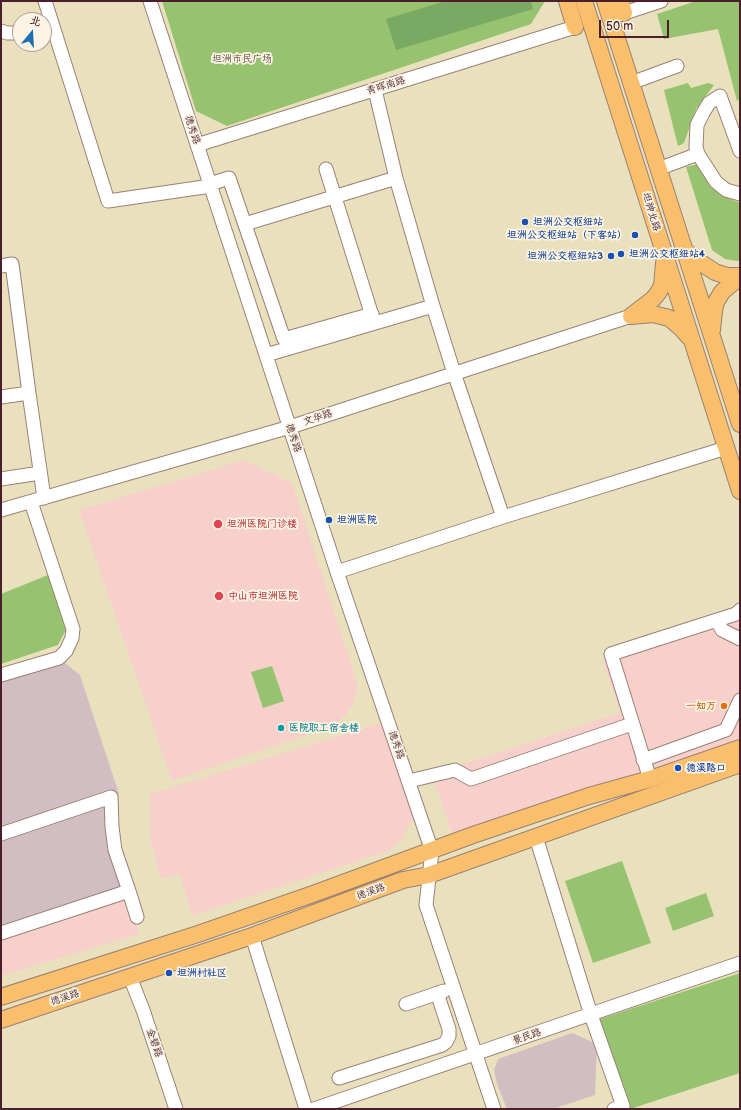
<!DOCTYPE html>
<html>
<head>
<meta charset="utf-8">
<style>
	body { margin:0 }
	#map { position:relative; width:741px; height:1110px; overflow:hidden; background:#e9e1bd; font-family:"Balsamiq Sans","LXGW WenKai TC",sans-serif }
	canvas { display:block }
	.frame { position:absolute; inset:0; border:2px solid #4a1f2b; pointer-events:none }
	.north { position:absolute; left:12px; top:12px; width:40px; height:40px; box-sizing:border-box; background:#fcf5e5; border:1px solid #b59f9b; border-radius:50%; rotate:18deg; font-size:11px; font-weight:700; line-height:16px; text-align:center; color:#4a1f2b }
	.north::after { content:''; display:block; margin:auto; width:14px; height:18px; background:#1f6fb2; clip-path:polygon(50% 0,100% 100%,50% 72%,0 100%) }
	.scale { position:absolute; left:599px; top:20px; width:70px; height:18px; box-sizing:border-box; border:2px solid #4a1f2b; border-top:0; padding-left:5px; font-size:12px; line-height:14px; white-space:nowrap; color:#4a1f2b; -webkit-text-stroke:3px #fcf5e5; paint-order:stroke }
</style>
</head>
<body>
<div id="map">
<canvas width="741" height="1110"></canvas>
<div class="frame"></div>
<div class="north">北</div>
<div class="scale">50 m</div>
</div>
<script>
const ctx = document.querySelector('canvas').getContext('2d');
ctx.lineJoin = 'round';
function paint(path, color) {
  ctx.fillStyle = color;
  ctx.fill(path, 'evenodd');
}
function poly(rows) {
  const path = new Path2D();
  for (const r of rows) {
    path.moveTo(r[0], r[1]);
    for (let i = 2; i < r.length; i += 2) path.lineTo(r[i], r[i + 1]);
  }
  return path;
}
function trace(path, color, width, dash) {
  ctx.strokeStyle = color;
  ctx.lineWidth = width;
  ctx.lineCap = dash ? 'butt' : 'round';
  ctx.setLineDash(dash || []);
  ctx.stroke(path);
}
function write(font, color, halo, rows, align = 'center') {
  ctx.font = font + ' "Balsamiq Sans","LXGW WenKai TC",sans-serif';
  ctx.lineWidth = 3.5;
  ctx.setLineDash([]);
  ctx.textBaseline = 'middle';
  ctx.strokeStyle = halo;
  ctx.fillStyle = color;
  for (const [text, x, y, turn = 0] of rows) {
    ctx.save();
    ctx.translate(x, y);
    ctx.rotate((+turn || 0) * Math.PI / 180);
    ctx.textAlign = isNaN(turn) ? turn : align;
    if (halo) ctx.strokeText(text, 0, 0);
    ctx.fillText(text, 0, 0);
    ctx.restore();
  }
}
paint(poly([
	[244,460,292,483,357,682,357,692,352,706,346,714,335,725,172,781,79,510],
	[740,617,740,740,452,833,432,774,620,713,603,661],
	[388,721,418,807,402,840,391,850,192,916,180,874,161,879,151,843,150,794],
	[129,891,139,934,1,976,1,933]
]), '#f7d0cb');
paint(poly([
	[59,658,80,675,119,794,111,798,129,891,1,933,1,675],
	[572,1033,597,1044,595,1095,553,1109,507,1109,497,1084,494,1070,498,1059]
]), '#d2bec2');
paint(poly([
	[162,1,545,1,531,24,227,126,196,111],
	[696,1,740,1,740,99,737,101,718,29,664,39,657,14],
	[688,83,691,88,708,83,714,85,696,109,684,143,678,146,664,90],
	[698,164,707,180,720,195,740,203,740,260,737,261,725,259,712,250,686,167],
	[48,575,66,630,62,637,58,645,1,664,1,594],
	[272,666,284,701,263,708,251,672],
	[622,861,651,943,593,963,565,881],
	[706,893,714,916,673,931,665,908],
	[740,973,740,1073,630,1109,600,1019]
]), '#97c370');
paint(poly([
	[446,1,531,1,533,9,396,50,386,19]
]), '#79a962');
const minor = poly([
	[45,1,108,201,211,186],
	[150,1,337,572,432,851,426,905,494,1109],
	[615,16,661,1],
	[1,31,7,33,20,33],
	[631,83,677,66],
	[375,90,396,178,433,306,454,373,503,517],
	[197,145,575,27],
	[740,151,720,96,709,103,703,113,697,125,696,147,698,154,716,182,726,190,740,194],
	[326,169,374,322],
	[658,169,698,154],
	[210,184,229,178,284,339,372,314],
	[245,224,396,178],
	[1,266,12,264,29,393],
	[266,355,433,306],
	[1,397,29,393,44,498],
	[1,479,40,473],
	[1,510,290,427,631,316],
	[337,572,503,517,726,448],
	[717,620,722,630,740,639],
	[1,675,59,658,66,651,72,638,73,629,31,502],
	[643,760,726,730,740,700],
	[650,779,611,654,736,614,740,610],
	[409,781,455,770,471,779,632,724],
	[1,834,111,797,112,827,115,850,129,891],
	[536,837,591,1015,623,1106,614,1109],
	[1,933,129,891,137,917],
	[252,936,306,1109],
	[130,977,143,1010,176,1109],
	[406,1004,444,991],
	[339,1078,442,1045,446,1042,449,1036,449,1029,437,993],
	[314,1109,740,963]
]);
const major = poly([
	[567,1,575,27],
	[584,1,740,491],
	[605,1,740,424],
	[621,1,624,13],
	[684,249,692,257,715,272,727,276,740,276],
	[631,316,653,299,658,293,662,286,664,263],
	[631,316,653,314,669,318,682,329,689,337],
	[712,330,714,311,716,302,722,292,730,285,740,278],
	[1,997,198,934,313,894,473,835,589,796,650,779,740,748],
	[1,1020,252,936,403,880,429,875,740,764]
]);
trace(minor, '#9a8074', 15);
trace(major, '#9a8074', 18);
trace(minor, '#fff', 13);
trace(major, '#f9bf6c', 16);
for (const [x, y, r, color] of [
	[525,222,4,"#1a4fb4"],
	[635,235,4,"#1a4fb4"],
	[621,254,4,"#1a4fb4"],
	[611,256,4,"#1a4fb4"],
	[329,520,4,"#1a4fb4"],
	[218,524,5,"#e0444e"],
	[219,596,5,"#e0444e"],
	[724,706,4,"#e8710a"],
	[281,728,4,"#0f9aa8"],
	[678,768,4,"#1a4fb4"],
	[169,973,4,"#1a4fb4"]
]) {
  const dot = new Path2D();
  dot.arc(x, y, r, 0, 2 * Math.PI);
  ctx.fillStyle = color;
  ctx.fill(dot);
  trace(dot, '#fcf5e5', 1.5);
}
write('10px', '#615040', '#fcf5e5', [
	["坦洲市民广场",242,59]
]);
write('10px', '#4a1f2b', '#fcf5e5', [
	["青晖南路",386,86,-17],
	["德秀路",192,130,72],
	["坦神北路",651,212,73],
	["文华路",318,418,-18],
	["德秀路",293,438,72],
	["德秀路",396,745,71],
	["德溪路",371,892,-20],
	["德溪路",65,998,-18],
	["景民路",527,1037,-19],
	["金碧路",154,1043,71]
]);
write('bold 10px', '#164399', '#fcf5e5', [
	["坦洲公交枢纽站",533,222],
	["坦洲公交枢纽站（下客站）",627,235,"right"],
	["坦洲公交枢纽站4",629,254],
	["坦洲公交枢纽站3",603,256,"right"],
	["坦洲医院",337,520],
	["德溪路口",686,768],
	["坦洲村社区",177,973]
], 'left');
write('bold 10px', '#be3a42', '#fcf5e5', [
	["坦洲医院门诊楼",227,524],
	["中山市坦洲医院",228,596]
], 'left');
write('bold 10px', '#c56008', '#fcf5e5', [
	["一知万",716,706]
], 'right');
write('bold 10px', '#0d838f', '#fcf5e5', [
	["医院职工宿舍楼",289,728]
], 'left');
</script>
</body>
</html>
